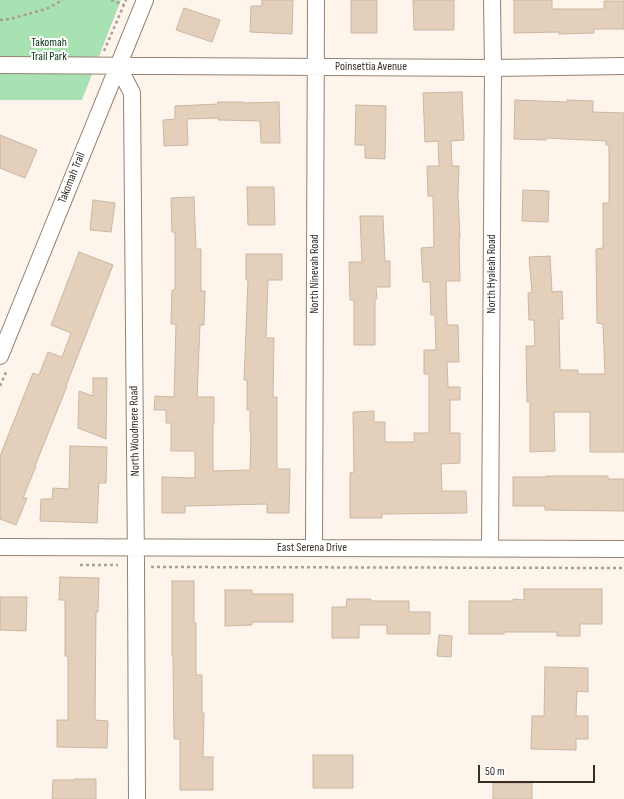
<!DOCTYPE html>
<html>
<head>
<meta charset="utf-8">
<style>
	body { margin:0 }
	#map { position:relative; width:624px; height:799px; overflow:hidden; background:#fdf4ec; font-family:"Sofia Sans Condensed",sans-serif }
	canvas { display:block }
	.scale { position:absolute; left:478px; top:765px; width:117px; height:18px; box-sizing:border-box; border:2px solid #362e26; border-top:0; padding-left:5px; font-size:12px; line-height:14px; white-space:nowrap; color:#362e26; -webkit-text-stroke:3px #fff; paint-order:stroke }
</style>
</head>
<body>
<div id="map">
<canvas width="624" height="799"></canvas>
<div class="scale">50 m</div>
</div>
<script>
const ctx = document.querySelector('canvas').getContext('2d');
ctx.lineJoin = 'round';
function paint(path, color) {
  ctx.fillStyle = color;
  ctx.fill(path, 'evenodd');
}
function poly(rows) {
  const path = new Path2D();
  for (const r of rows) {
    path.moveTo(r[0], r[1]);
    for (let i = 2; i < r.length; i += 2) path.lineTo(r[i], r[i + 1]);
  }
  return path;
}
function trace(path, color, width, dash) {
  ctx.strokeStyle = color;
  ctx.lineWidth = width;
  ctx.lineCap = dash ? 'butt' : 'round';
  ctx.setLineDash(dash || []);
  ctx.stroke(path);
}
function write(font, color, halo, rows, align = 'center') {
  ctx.font = font + ' "Sofia Sans Condensed",sans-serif';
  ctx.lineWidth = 4;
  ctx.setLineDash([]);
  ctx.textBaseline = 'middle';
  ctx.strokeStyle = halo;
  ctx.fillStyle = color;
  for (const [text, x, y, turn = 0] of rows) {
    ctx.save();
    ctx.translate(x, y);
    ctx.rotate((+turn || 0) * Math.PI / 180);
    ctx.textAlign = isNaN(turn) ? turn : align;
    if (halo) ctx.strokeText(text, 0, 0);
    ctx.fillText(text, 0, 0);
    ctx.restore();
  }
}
paint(poly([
	[0,0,121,0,82,100,0,100]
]), '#a9e2b2');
const building = poly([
	[262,0,293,0,292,34,250,32,251,6,262,6,262,0],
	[351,0,377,0,377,33,351,33,351,0],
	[413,0,454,0,454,30,414,30,413,0],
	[514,0,552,0,552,9,604,9,604,1,624,1,624,29,594,29,594,33,559,34,559,32,514,33,514,0],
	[184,8,220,20,212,42,176,30,184,8],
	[462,92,464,140,451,141,452,166,459,166,458,195,460,238,459,238,460,281,446,281,447,325,458,325,459,362,447,362,448,387,460,387,460,400,450,400,450,433,460,433,460,463,441,464,442,491,466,491,467,513,382,514,382,518,350,518,350,473,354,472,353,412,374,411,374,422,385,422,385,442,414,442,414,433,429,433,429,374,424,374,424,350,436,350,435,315,431,315,430,282,423,282,421,248,434,247,433,196,428,196,427,166,439,166,438,141,425,142,423,93,462,92],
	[515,100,567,102,567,100,593,101,593,112,624,113,624,452,590,452,590,412,554,412,555,451,530,452,530,402,527,402,526,346,535,346,534,320,529,320,528,293,532,292,529,257,550,256,552,292,562,291,563,319,559,319,560,370,578,370,578,374,605,374,603,324,597,323,596,249,603,248,603,203,609,203,609,145,606,145,606,141,546,138,546,140,514,139,515,100],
	[218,102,244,102,244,103,279,102,280,143,261,143,260,121,218,120,218,118,187,119,188,145,164,146,163,120,175,119,175,106,218,104,218,102],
	[356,105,386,106,385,159,365,158,365,145,355,145,356,105],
	[0,135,37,150,25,178,0,168,0,135],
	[247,187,274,187,275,225,248,225,247,187],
	[523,190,549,191,548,222,522,221,523,190],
	[194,197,196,249,201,249,201,291,205,291,204,325,200,325,197,397,214,397,214,424,213,424,213,471,250,470,251,431,250,431,250,410,247,410,247,380,244,380,248,280,246,280,246,254,282,254,282,280,268,280,266,338,274,338,273,397,277,397,277,469,290,469,289,513,267,513,267,504,185,506,185,513,162,513,162,477,195,478,195,451,171,451,171,423,166,423,166,410,154,410,155,396,174,397,176,324,171,324,172,290,175,290,175,232,172,232,171,198,194,197],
	[93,200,115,203,111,232,90,230,93,200],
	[360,216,383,216,385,261,390,261,390,287,376,287,377,299,375,299,375,345,354,345,354,300,350,300,349,262,362,262,360,216],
	[79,252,113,265,66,386,67,386,35,466,36,466,23,498,27,498,16,525,0,519,0,456,33,373,39,375,48,352,62,357,71,333,51,325,79,252],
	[93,378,107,378,106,439,78,428,79,391,93,396,93,378],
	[70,446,107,447,106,483,99,483,97,523,40,521,41,499,52,499,53,488,69,489,70,446],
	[546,476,608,476,608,479,624,479,624,511,545,510,545,506,513,506,513,477,546,477,546,476],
	[60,577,99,578,98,612,96,612,95,720,108,721,107,748,57,747,57,720,68,720,68,656,65,656,65,600,59,600,60,577],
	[172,581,194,581,194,623,196,623,196,675,202,675,202,713,204,713,203,757,213,757,213,790,180,790,180,739,174,739,173,656,172,656,172,581],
	[524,589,602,589,602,624,580,624,580,636,557,636,557,632,504,632,504,634,469,634,469,601,513,601,513,599,524,600,524,589],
	[225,590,252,590,252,594,293,594,293,622,252,622,252,625,225,626,225,590],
	[0,597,27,597,26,631,0,630,0,597],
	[347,599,371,599,371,601,409,601,409,612,430,612,430,634,387,634,387,625,359,625,359,638,332,638,332,607,346,607,347,599],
	[439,635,452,636,451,657,437,656,439,635],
	[545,667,588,668,588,692,577,691,576,716,588,716,588,739,576,739,576,750,531,749,532,716,544,716,545,667],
	[313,755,353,755,353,788,313,788,313,755],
	[75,779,96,779,96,799,52,799,53,780,75,780,75,779],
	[493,783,532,783,532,799,493,799,493,783]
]);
paint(building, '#e4cfbb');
trace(building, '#cab6a2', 1);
const minor = poly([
	[0,65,493,68,624,66],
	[118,66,132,93,136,567,137,799],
	[0,356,145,0],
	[0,547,624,549],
	[314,548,316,0],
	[490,549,493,68,492,0]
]);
trace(minor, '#968270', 18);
trace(poly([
	[111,0,124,5],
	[0,20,10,19,46,9,63,0],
	[104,51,126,0],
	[0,386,7,370],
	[80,565,118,565],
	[151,567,624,568]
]), '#a89f97', 2.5, [3, 3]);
trace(minor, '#fff', 16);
write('12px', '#013311', '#fff', [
	["Takomah",49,43],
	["Trail Park",49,57]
]);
write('12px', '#362e26', '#fff', [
	["Poinsettia Avenue",371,67],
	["Takomah Trail",72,178,-68],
	["North Ninevah Road",315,274,-90],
	["North Hyaleah Road",492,274,-90],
	["North Woodmere Road",135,431,-91],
	["East Serena Drive",312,548]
]);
</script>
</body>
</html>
